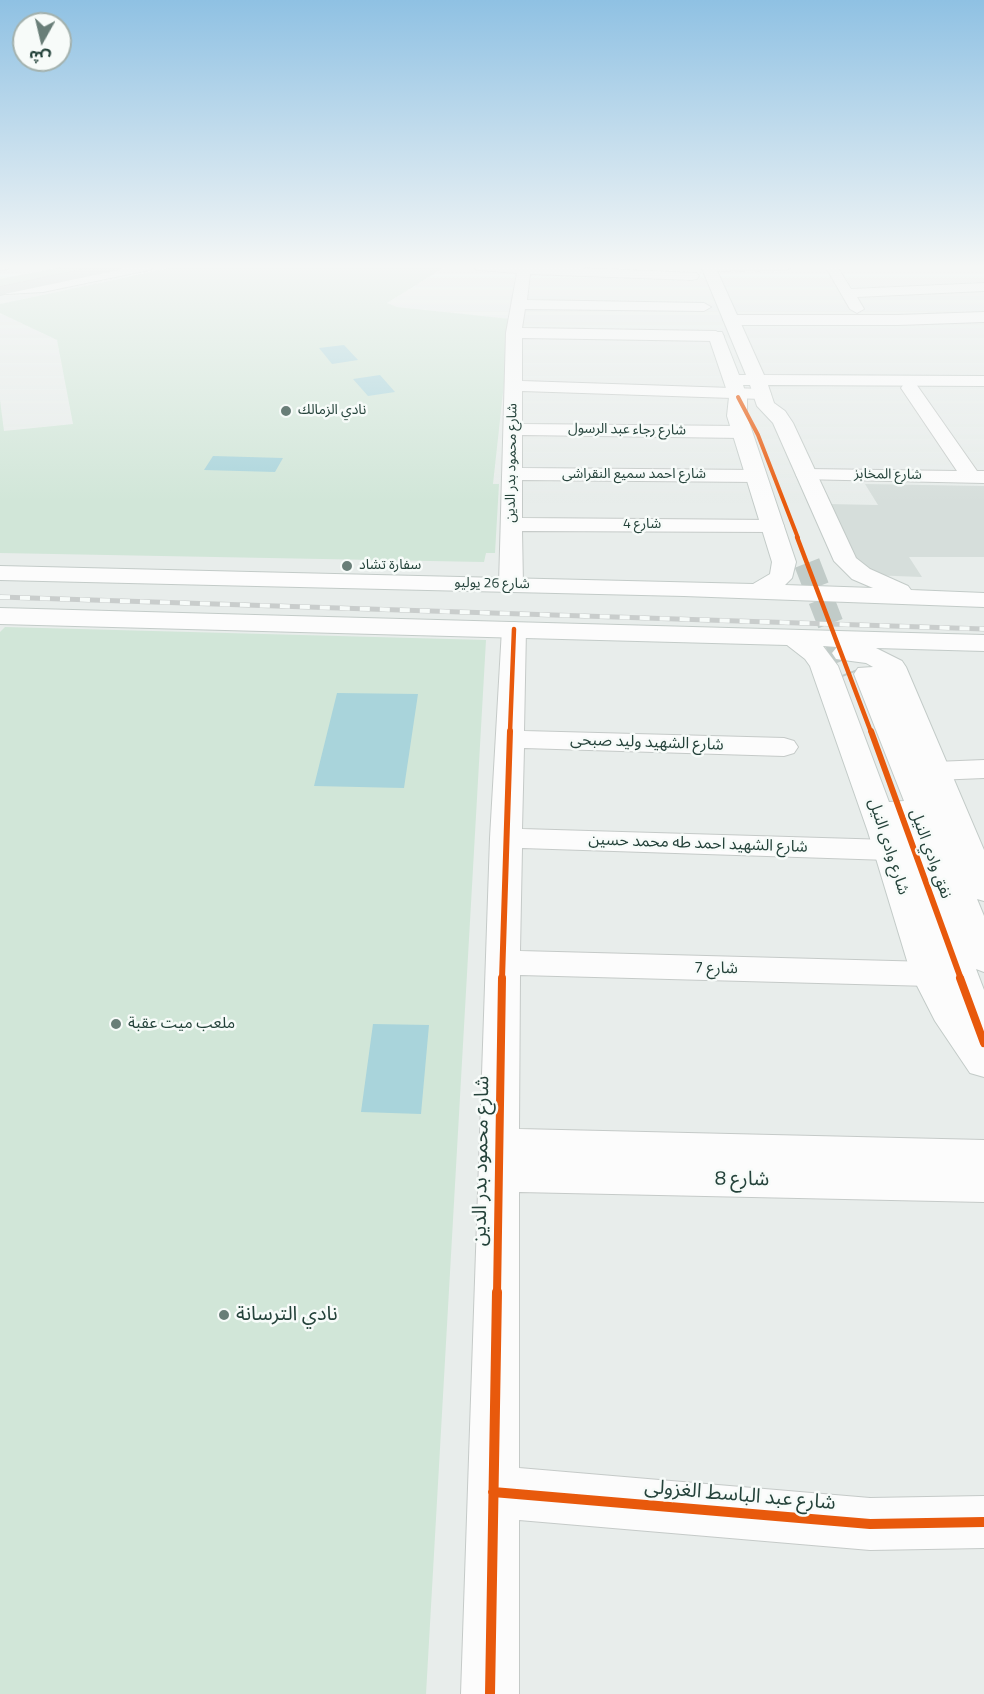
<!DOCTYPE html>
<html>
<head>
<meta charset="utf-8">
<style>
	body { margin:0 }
	#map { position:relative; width:984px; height:1694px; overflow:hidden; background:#e8edeb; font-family:"Titillium Web","Noto Sans Arabic",sans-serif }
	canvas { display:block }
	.north { position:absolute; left:12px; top:12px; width:60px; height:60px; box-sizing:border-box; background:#f7fbf9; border:2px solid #a3b1ad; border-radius:50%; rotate:188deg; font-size:16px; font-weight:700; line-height:24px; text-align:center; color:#24423a }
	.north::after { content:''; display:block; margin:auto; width:21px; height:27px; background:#697e78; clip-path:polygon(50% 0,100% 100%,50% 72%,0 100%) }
</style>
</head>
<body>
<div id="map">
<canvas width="984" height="1694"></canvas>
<div class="north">ش</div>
</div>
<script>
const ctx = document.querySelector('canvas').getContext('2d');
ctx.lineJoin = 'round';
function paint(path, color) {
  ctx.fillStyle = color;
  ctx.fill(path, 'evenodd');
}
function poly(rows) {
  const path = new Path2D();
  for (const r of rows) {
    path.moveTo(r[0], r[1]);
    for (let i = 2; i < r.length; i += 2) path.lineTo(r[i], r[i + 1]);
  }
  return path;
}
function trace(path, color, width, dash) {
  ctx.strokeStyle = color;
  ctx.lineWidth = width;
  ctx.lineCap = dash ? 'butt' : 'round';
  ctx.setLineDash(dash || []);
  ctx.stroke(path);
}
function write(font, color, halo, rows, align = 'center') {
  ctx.font = font + ' "Titillium Web","Noto Sans Arabic",sans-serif';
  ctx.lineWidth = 5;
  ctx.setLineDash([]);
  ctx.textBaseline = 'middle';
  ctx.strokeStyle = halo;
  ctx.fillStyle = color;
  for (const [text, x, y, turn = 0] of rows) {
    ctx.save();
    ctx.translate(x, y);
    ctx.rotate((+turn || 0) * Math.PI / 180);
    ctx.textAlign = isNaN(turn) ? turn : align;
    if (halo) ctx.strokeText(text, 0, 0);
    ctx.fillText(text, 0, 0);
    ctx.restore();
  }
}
paint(poly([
	[865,484,984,486,984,557,909,557,922,577,869,575,854,558,827,504,878,505]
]), '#d6dedb');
paint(poly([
	[67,266,95,266,0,286,0,279],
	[179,266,445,267,387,303,397,307,511,319,493,484,499,484,495,553,486,553,484,562,0,553,0,400,4,431,73,424,57,340,0,313,0,304],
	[5,627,486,640,426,1694,0,1694,0,632]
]), '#d1e6d8');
paint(poly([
	[344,345,358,360,332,364,319,348],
	[380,375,395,392,368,396,353,379],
	[213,456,283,458,275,472,204,470],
	[337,693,418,694,404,788,314,786],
	[373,1024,429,1025,421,1114,361,1112]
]), '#a9d4db');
trace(poly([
	[807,563,850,674]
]), '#c1cbc8', 26, [26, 13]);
const street = poly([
	[471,266,531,266,697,273,699,276,697,279,692,280,530,274,527,300,704,303,711,307,704,311,525,309,522,328,716,331,724,336,716,341,522,338,522,381,762,389,768,390,771,394,768,398,762,399,522,391,522,424,742,426,749,428,751,432,749,436,742,438,522,435,522,468,756,470,763,472,766,476,763,480,756,482,522,480,522,518,773,520,781,521,784,526,781,531,773,532,522,531,523,585,519,590,511,592,503,590,499,585,506,333,517,273,478,270,471,266],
	[703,266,793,266,786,270,709,271,704,270,703,266],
	[825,266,837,266,851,289,984,283,984,291,857,297,864,309,857,313,850,309,825,266],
	[984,312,984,322,898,325,731,325,723,320,731,315,898,315,984,312],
	[910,383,916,384,977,471,984,471,984,483,799,479,796,475,799,471,806,469,957,471,901,388,904,384,910,383],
	[514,622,523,624,526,629,524,731,784,738,794,741,798,747,794,753,784,756,524,748,522,829,889,840,900,843,905,850,900,857,889,860,522,848,520,951,930,962,943,965,948,974,943,983,930,986,520,975,519,1129,984,1140,984,1202,519,1192,519,1468,870,1498,984,1496,984,1548,870,1550,519,1520,519,1694,461,1694,490,838,502,629,505,624,514,622],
	[984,760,984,778,935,780,925,777,920,771,925,765,935,762,984,760]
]);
const secondary = poly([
	[0,266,10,266,8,269,0,270,0,266],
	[129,266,156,266,149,270,43,292,7,294,0,291,2,287,7,286,43,284,129,266],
	[701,266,715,266,764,375,984,376,984,386,768,385,774,403,785,411,793,423,856,558,870,569,908,586,911,590,984,593,984,607,684,596,0,580,0,566,753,584,770,574,772,562,727,416,729,397,708,335,710,332,722,332,739,375,746,375,701,266],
	[743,385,750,385,757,406,773,423,834,561,852,579,873,588,785,585,792,578,796,562,747,416,747,397,743,385],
	[0,608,984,635,984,651,876,648,902,661,906,667,984,850,984,901,977,899,984,916,984,972,976,969,984,990,984,1077,970,1073,935,1021,911,974,868,832,810,666,805,659,787,645,0,624,0,608],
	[823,646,837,647,832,653,836,659,866,663,873,667,858,668,854,674,904,801,889,802,838,666,823,646]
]);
const primary = poly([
	[99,266,126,266,119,270,0,295,0,287,99,266]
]);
trace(street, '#c5cac8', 2);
trace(secondary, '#c3cbc8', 2);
trace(primary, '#c3ccc9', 2);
paint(street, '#fcfcfc');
paint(secondary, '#fcfcfc');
paint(primary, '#cfd7d5');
const rail = poly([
	[0,597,984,629]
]);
trace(rail, '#c9cdcc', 5);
trace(rail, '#f7fbf9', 4, [10]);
trace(poly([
	[738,397,758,435,798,538]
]), '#e8590c', 4);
trace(poly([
	[797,537,871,732],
	[510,732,514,629]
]), '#e8590c', 4.5);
trace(poly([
	[871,731,961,979],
	[502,979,510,731]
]), '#e8590c', 6);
trace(poly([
	[960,978,984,1043],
	[497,1294,502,978]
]), '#e8590c', 8);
trace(poly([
	[493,1492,870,1524,984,1522],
	[490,1694,497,1292]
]), '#e8590c', 10);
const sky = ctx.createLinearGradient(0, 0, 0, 503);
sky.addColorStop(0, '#8fc1e3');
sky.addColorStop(0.53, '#f5f7f6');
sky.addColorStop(1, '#f5f7f600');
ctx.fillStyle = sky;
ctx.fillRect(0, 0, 984, 503);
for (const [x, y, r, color] of [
	[286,411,6,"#697e78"],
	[347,566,6,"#697e78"],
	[116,1024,6,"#697e78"],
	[224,1315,6,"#697e78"]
]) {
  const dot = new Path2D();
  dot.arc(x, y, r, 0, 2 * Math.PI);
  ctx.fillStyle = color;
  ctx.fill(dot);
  trace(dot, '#f7fbf9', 2);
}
write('14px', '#24423a', '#f7fbf9', [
	["نادي الزمالك",298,411],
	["سفارة تشاد",359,566]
], 'left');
write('14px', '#24423a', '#f7fbf9', [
	["شارع رجاء عبد الرسول",627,430,1],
	["شارع محمود بدر الدين",512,463,-89],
	["شارع احمد سميع النقراشى",634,475],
	["شارع المخابز",888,475,1],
	["شارع 4",642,525],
	["شارع 26 يوليو",492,584,1]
]);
write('16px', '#24423a', '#f7fbf9', [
	["شارع الشهيد وليد صبحى",647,743,2],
	["شارع الشهيد احمد طه محمد حسين",698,844,2],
	["شارع وادى النيل",888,847,72],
	["نفق وادي النيل",930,854,70],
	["شارع 7",716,969,1]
]);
write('16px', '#24423a', '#f7fbf9', [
	["ملعب ميت عقبة",128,1024]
], 'left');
write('20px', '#24423a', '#f7fbf9', [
	["شارع محمود بدر الدين",482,1161,-89],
	["شارع 8",742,1180,1],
	["شارع عبد الباسط الغزولى",740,1496,5]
]);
write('20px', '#24423a', '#f7fbf9', [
	["نادي الترسانة",236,1315]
], 'left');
</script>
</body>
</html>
